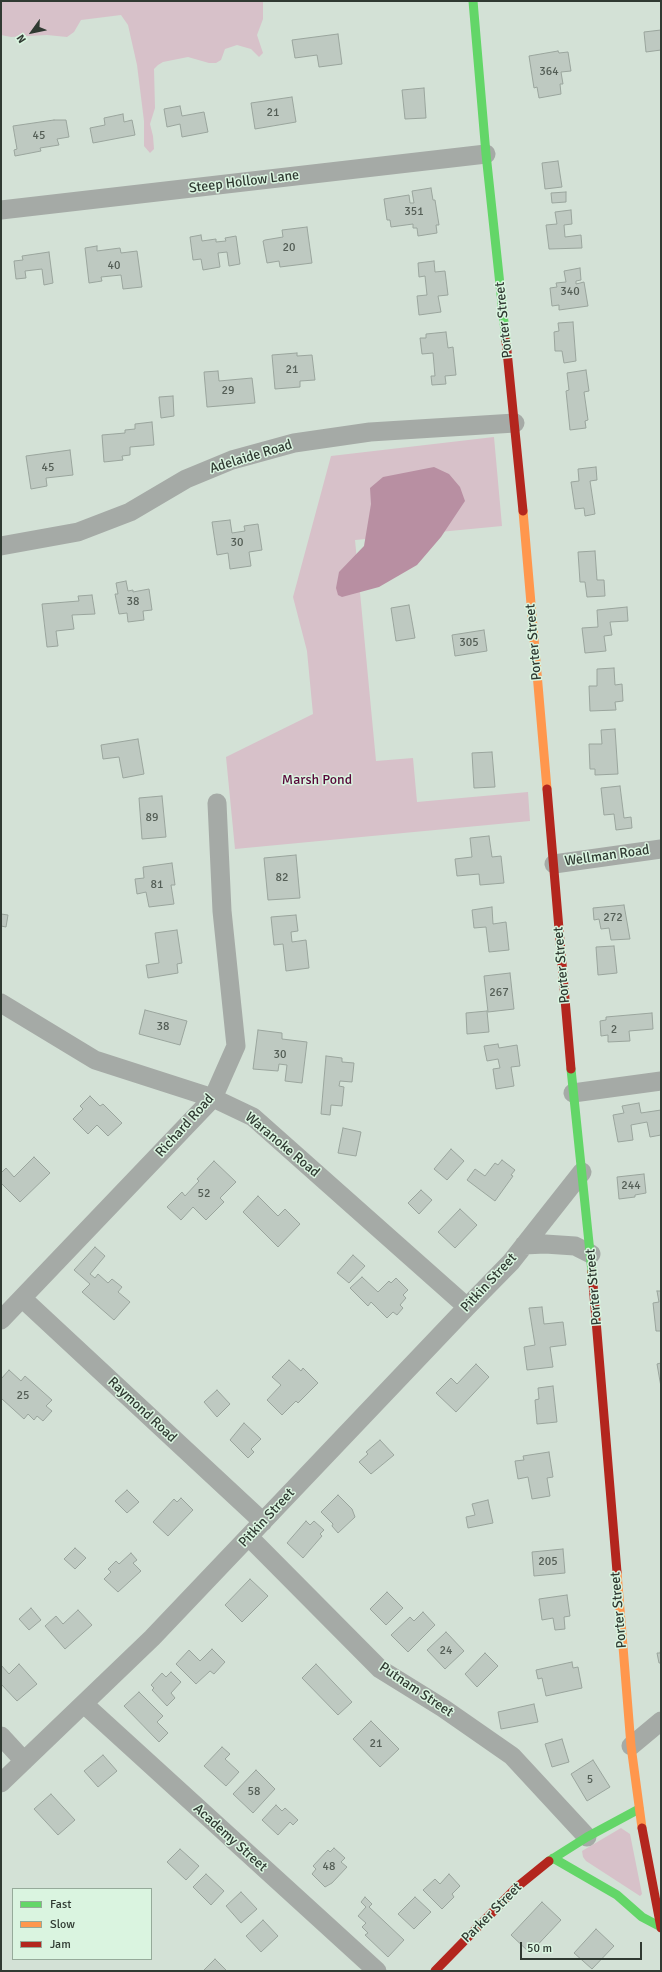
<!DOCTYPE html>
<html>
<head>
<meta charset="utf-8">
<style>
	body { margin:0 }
	#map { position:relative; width:662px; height:1972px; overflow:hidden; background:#d3e1d6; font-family:Signika,sans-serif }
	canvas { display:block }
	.frame { position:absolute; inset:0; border:2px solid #303a32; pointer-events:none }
	.legend { position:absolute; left:12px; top:1888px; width:140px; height:72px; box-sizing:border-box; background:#daf4e0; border:1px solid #96aa9a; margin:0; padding:5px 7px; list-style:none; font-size:12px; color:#303a32 }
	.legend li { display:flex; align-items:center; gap:8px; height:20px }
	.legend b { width:20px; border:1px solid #96aa9a }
	.north { position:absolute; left:12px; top:12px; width:40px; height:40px; -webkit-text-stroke:3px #daf4e0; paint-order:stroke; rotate:237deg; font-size:11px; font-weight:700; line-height:16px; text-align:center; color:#303a32 }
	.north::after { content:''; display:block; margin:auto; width:14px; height:18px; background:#303a32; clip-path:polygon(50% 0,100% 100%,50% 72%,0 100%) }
	.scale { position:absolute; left:520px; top:1942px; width:122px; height:18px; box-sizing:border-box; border:2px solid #303a32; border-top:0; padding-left:5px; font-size:12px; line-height:14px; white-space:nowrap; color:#303a32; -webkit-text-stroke:3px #daf4e0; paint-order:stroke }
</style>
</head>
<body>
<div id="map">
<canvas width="662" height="1972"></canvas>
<div class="frame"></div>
<ul class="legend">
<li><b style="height:5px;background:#63d668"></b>Fast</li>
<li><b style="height:5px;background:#ff974d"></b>Slow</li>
<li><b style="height:5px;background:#b3261e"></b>Jam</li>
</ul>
<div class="north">N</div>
<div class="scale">50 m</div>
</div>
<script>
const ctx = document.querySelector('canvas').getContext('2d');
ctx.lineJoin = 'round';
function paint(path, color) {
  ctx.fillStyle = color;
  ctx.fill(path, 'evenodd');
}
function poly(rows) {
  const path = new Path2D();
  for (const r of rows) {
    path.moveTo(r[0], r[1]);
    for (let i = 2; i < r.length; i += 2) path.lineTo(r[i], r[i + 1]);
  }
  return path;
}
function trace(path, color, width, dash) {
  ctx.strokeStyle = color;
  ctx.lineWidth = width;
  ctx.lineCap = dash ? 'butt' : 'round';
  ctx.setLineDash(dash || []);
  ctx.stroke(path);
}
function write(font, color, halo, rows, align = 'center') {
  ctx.font = font + ' Signika,sans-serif';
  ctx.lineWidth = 3;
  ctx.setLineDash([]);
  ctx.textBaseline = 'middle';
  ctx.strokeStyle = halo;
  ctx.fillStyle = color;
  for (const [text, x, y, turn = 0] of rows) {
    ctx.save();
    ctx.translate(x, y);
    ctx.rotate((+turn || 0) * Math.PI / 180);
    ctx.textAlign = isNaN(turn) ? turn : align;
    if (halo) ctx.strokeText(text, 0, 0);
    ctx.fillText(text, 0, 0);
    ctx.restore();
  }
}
paint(poly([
	[1,1,263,1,263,19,257,35,263,53,259,57,251,49,237,45,225,49,221,60,216,63,209,63,188,57,163,62,158,65,154,69,155,108,150,124,153,136,154,149,150,153,144,146,144,121,137,65,128,25,121,15,81,20,74,32,67,37,47,35,11,37,1,35],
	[494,437,502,526,355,540,376,761,413,758,417,802,528,792,530,821,235,849,226,757,313,714,307,651,293,597,331,456],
	[621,1828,630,1834,642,1894,640,1896,586,1861,583,1857,582,1851]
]), '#d7c1c9');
paint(poly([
	[434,467,449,474,460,487,465,501,441,537,417,565,379,587,342,597,338,595,336,588,339,572,364,546,371,504,370,488,383,477]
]), '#b88fa2');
const building = poly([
	[661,30,661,50,646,52,644,32,661,30],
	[338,34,342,64,319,67,317,55,295,58,292,40,338,34],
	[558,51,559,53,568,52,571,71,561,72,563,84,560,84,561,94,539,98,537,87,534,88,529,56,558,51],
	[424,88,426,118,405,119,402,90,424,88],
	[292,97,296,122,255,129,251,103,292,97],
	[180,106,182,116,204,112,208,132,182,137,180,124,167,127,164,109,180,106],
	[123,114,124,122,132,120,135,135,93,143,90,128,105,125,104,118,123,114],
	[54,120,66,120,69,137,57,139,59,145,40,148,41,151,15,156,14,150,17,149,13,126,54,120],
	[558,161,562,187,545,189,542,163,558,161],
	[431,188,433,200,435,200,439,225,436,225,437,233,418,236,417,228,413,228,413,224,391,227,390,220,387,220,384,199,409,195,410,203,414,203,412,191,431,188],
	[566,192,566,202,552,203,551,193,566,192],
	[571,210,572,224,564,225,565,237,581,235,582,248,549,249,546,225,557,224,555,212,571,210],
	[307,227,312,263,280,267,279,261,267,263,263,241,265,240,283,237,282,230,307,227],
	[201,235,202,241,216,239,216,242,226,241,225,238,236,236,240,264,229,266,227,252,218,253,220,267,203,270,201,259,193,260,190,237,201,235],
	[97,246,97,251,120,248,121,253,137,251,142,287,123,289,121,275,101,277,102,281,89,283,85,248,97,246],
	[49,252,53,283,44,285,42,269,25,271,26,278,16,279,14,261,23,260,22,256,49,252],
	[434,261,435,272,445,271,448,295,438,296,441,312,419,315,417,296,427,295,425,276,419,277,418,263,434,261],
	[580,268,581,280,576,281,576,284,584,282,588,306,559,310,559,305,552,306,550,288,557,287,556,283,566,282,564,271,580,268],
	[573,322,576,361,564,363,562,351,555,351,554,332,559,331,558,323,573,322],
	[446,332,448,348,453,347,456,375,445,376,446,384,432,385,431,376,435,376,433,353,422,354,420,338,426,338,426,334,446,332],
	[297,353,297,356,312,355,315,380,300,381,300,387,275,389,272,355,297,353],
	[586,370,589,391,584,392,588,420,585,421,586,428,570,430,566,391,569,390,567,373,586,370],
	[218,371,219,381,252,378,255,403,207,407,204,372,218,371],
	[173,396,174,416,161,418,159,397,173,396],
	[152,422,154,445,130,447,130,455,122,456,123,460,104,462,102,435,125,433,125,430,135,429,135,424,152,422],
	[70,450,73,475,46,478,47,486,31,489,26,456,70,450],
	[596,467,597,480,590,481,595,514,585,516,584,508,575,509,571,482,579,481,578,469,596,467],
	[230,520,232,533,245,531,244,526,258,524,262,550,249,552,251,566,230,569,228,553,217,555,212,522,230,520],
	[595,551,597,580,604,580,605,596,587,597,585,582,580,582,578,552,595,551],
	[126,581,128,591,133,590,133,592,149,589,152,610,143,611,144,620,128,622,127,613,119,614,115,594,118,594,116,583,126,581],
	[92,595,95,614,72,615,74,629,56,631,58,646,47,647,42,604,79,601,78,596,92,595],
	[409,605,415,638,396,641,391,608,409,605],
	[627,607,628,621,610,622,612,635,604,636,606,651,585,653,582,628,598,627,597,610,627,607],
	[484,630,487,651,455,656,452,635,484,630],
	[614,668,615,685,622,684,623,701,615,702,616,710,590,711,589,686,597,686,597,669,614,668],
	[615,729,618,774,595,775,595,769,590,769,589,744,602,744,601,730,615,729],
	[138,739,144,774,123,778,119,757,103,759,101,745,138,739],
	[492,752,495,787,474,788,472,753,492,752],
	[620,786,624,818,631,817,632,828,616,830,614,814,604,815,601,788,620,786],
	[162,796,166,837,142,839,139,798,162,796],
	[489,836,492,857,501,856,504,883,480,885,479,874,457,876,455,859,472,857,470,838,489,836],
	[296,855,300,898,268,900,264,858,296,855],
	[172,863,175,885,171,885,174,904,149,907,146,892,137,894,135,879,144,878,143,867,172,863],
	[624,905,630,939,611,940,609,928,601,929,599,919,594,920,593,908,624,905],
	[492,907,493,924,506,922,509,950,489,952,486,927,474,928,472,910,492,907],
	[1,914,8,915,6,927,1,926,1,914],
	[296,915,298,931,291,932,292,942,306,940,309,968,286,971,283,944,274,945,271,917,296,915],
	[177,930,182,963,177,964,178,973,148,978,146,965,159,963,155,933,177,930],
	[614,946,617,973,598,975,596,947,614,946],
	[510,973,514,1009,488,1012,484,976,510,973],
	[145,1010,187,1021,180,1045,139,1034,145,1010],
	[487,1011,489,1032,467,1034,466,1013,487,1011],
	[652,1013,653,1029,629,1031,630,1041,608,1042,608,1035,601,1036,600,1021,606,1020,606,1017,652,1013],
	[258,1030,282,1033,282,1039,307,1042,302,1083,285,1081,287,1065,279,1064,278,1071,253,1069,258,1030],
	[498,1044,499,1048,517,1045,520,1066,511,1067,514,1086,496,1089,493,1069,500,1068,498,1059,487,1061,484,1046,498,1044],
	[326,1056,342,1058,342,1062,354,1063,352,1082,340,1081,339,1086,344,1087,342,1106,331,1105,330,1115,321,1114,326,1056],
	[90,1096,100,1106,103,1104,122,1123,108,1136,97,1125,88,1134,73,1119,83,1109,80,1106,90,1096],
	[639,1103,641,1113,661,1110,661,1135,650,1137,647,1122,631,1125,633,1140,618,1142,613,1115,624,1113,622,1106,639,1103],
	[343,1128,361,1132,356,1156,338,1153,343,1128],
	[451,1149,464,1161,447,1180,434,1169,451,1149],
	[34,1157,50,1173,20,1202,1,1183,1,1173,6,1168,14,1177,34,1157],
	[502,1160,515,1170,511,1175,513,1176,495,1201,467,1180,475,1169,485,1176,495,1163,498,1165,502,1160],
	[214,1161,236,1182,220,1198,224,1202,206,1220,193,1207,181,1220,167,1207,182,1192,185,1196,199,1181,197,1179,214,1161],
	[644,1174,646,1193,635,1195,635,1197,619,1199,617,1177,644,1174],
	[421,1190,432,1200,419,1214,408,1203,421,1190],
	[258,1196,278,1216,285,1209,300,1224,278,1247,243,1212,258,1196],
	[460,1209,477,1225,455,1248,438,1232,460,1209],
	[95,1247,105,1256,90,1274,95,1278,98,1274,108,1283,112,1279,122,1287,118,1292,130,1302,114,1320,82,1292,90,1284,74,1270,95,1247],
	[353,1255,365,1266,349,1283,337,1273,353,1255],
	[362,1277,378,1292,389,1281,391,1283,396,1278,408,1290,403,1295,406,1298,400,1305,403,1308,397,1315,393,1312,387,1318,371,1302,368,1306,350,1288,362,1277],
	[657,1291,661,1291,661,1331,656,1331,653,1303,659,1302,657,1291],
	[542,1307,544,1324,563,1322,566,1345,550,1347,553,1367,527,1370,524,1347,535,1345,529,1308,542,1307],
	[289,1360,301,1371,303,1368,318,1383,298,1403,296,1401,282,1415,267,1400,281,1385,272,1377,289,1360],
	[661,1363,661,1387,657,1364,661,1363],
	[476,1364,489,1377,456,1412,436,1393,451,1378,457,1384,476,1364],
	[9,1370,21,1381,25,1376,52,1400,46,1406,52,1411,43,1421,37,1416,34,1420,28,1414,24,1419,2,1399,1,1400,1,1379,9,1370],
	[553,1386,557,1422,537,1424,535,1400,539,1399,538,1388,553,1386],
	[217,1390,230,1404,217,1417,204,1402,217,1390],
	[244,1423,261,1439,251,1449,254,1452,248,1458,230,1440,244,1423],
	[380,1440,394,1455,371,1474,359,1462,368,1454,366,1452,380,1440],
	[549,1452,553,1477,547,1478,550,1496,532,1499,528,1477,518,1479,515,1461,524,1460,523,1456,549,1452],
	[127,1490,139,1502,127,1513,115,1501,127,1490],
	[338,1495,352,1509,355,1517,338,1533,332,1526,333,1524,321,1512,338,1495],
	[181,1498,193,1510,168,1536,153,1522,174,1499,177,1502,181,1498],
	[488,1500,493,1523,468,1528,466,1517,475,1515,472,1504,488,1500],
	[306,1521,310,1525,314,1521,324,1530,320,1534,322,1536,303,1558,287,1543,306,1521],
	[75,1548,86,1558,75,1569,64,1559,75,1548],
	[563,1549,565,1573,534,1576,532,1552,563,1549],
	[131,1553,137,1560,133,1563,141,1571,118,1592,104,1579,111,1572,108,1569,116,1561,119,1564,131,1553],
	[250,1579,268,1596,242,1622,225,1605,250,1579],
	[387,1592,403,1608,386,1625,370,1609,387,1592],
	[567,1595,570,1616,564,1617,565,1629,555,1630,553,1618,542,1620,539,1599,567,1595],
	[31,1608,41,1620,29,1630,19,1619,31,1608],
	[78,1610,92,1625,65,1649,45,1626,56,1616,63,1624,78,1610],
	[423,1612,435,1625,408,1652,391,1635,410,1617,414,1621,423,1612],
	[446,1632,464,1651,445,1669,427,1650,446,1632],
	[212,1649,225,1662,214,1674,210,1671,196,1684,176,1664,189,1650,200,1661,212,1649],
	[661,1649,661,1663,659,1663,657,1653,660,1653,661,1649],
	[485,1653,498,1666,477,1687,465,1674,485,1653],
	[572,1662,573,1668,578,1667,582,1688,546,1696,542,1678,538,1679,536,1670,572,1662],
	[19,1664,37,1684,17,1701,1,1684,1,1665,9,1674,19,1664],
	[316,1664,352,1702,338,1715,302,1678,316,1664],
	[171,1672,181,1682,171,1693,175,1698,167,1706,152,1690,154,1688,151,1685,162,1673,166,1677,171,1672],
	[139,1692,163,1716,157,1722,168,1733,159,1742,124,1706,139,1692],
	[534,1704,538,1722,501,1729,498,1712,534,1704],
	[371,1721,399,1749,380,1767,353,1739,371,1721],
	[562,1739,569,1762,552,1767,545,1744,562,1739],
	[222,1747,230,1754,225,1759,239,1772,226,1786,204,1766,222,1747],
	[103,1755,117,1771,98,1787,84,1771,103,1755],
	[593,1760,610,1787,587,1801,571,1774,593,1760],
	[256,1770,275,1789,253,1813,233,1794,256,1770],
	[51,1794,75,1820,58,1835,34,1809,51,1794],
	[276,1805,282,1811,285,1808,298,1820,293,1825,290,1822,278,1835,262,1820,276,1805],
	[334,1848,345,1858,341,1862,347,1867,332,1883,325,1887,312,1874,316,1869,313,1866,328,1850,330,1852,334,1848],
	[180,1849,199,1866,186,1880,167,1862,180,1849],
	[206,1874,224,1891,211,1905,193,1887,206,1874],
	[449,1874,460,1886,452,1894,454,1897,442,1909,423,1890,435,1879,440,1884,449,1874],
	[241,1892,257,1909,241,1923,226,1906,241,1892],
	[365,1897,372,1904,369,1907,404,1940,388,1957,365,1935,368,1933,362,1927,366,1923,358,1916,366,1907,361,1902,365,1897],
	[415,1897,431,1912,414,1929,398,1914,415,1897],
	[542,1902,561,1920,530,1953,511,1935,542,1902],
	[263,1920,278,1936,261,1952,246,1936,263,1920],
	[596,1929,614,1946,592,1969,574,1953,596,1929],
	[215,1959,227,1971,203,1971,215,1959]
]);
paint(building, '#bec9c1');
trace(building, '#9aa59d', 1);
trace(poly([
	[1,210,486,154],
	[1,546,78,532,130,512,186,479,232,460,294,443,370,432,515,423],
	[554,864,661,849],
	[1,1003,95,1060,213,1098,253,1117,467,1307],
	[573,1093,661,1081],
	[524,1245,545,1244,575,1246,591,1254],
	[22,1298,263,1522],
	[1,1320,213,1098,236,1046,222,911,217,803],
	[249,1537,380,1669,443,1708,512,1756,587,1837],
	[84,1704,377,1971],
	[1,1736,24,1761],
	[631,1746,661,1721],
	[1,1783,152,1638,467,1307,511,1262,582,1172]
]), '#a5aaa6', 19);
trace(poly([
	[473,1,486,154,506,341],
	[571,1069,592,1272],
	[553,1858,617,1895,642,1917,661,1927],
	[549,1861,587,1837,639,1809]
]), '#63d668', 9);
trace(poly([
	[523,511,547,789],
	[617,1572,631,1746,642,1828]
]), '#ff974d', 9);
trace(poly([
	[506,341,523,511],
	[547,789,571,1069],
	[592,1272,617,1572],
	[642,1828,661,1928],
	[435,1971,517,1887,549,1861]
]), '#b3261e', 9);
write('12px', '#545e56', null, [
	["364",549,72],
	["21",273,113],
	["45",39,136],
	["351",414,212],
	["20",289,248],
	["40",114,266],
	["340",570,292],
	["21",292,370],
	["29",228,391],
	["45",48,468],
	["30",237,543],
	["38",133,602],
	["305",469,643],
	["89",152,818],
	["82",282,878],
	["81",157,885],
	["272",613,918],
	["267",499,993],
	["38",163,1027],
	["2",614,1030],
	["30",280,1055],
	["244",631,1186],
	["52",204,1194],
	["25",23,1396],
	["205",548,1562],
	["24",446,1651],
	["21",376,1744],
	["5",590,1780],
	["58",254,1792],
	["48",329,1867]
]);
write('14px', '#303a32', '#daf4e0', [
	["Steep Hollow Lane",244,182,-7],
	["Porter Street",504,320,-96],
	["Adelaide Road",251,457,-17],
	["Porter Street",534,642,-95],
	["Wellman Road",607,856,-8],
	["Porter Street",562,965,-95],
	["Richard Road",185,1126,-48],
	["Waranoke Road",282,1145,40],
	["Pitkin Street",489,1283,-47],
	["Porter Street",594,1287,-95],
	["Raymond Road",142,1410,43],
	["Pitkin Street",267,1518,-47],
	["Porter Street",619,1610,-95],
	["Putnam Street",416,1690,34],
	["Academy Street",230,1838,42],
	["Parker Street",492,1913,-45]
]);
write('14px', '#570639', '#daf4e0', [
	["Marsh Pond",317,780]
]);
</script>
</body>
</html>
